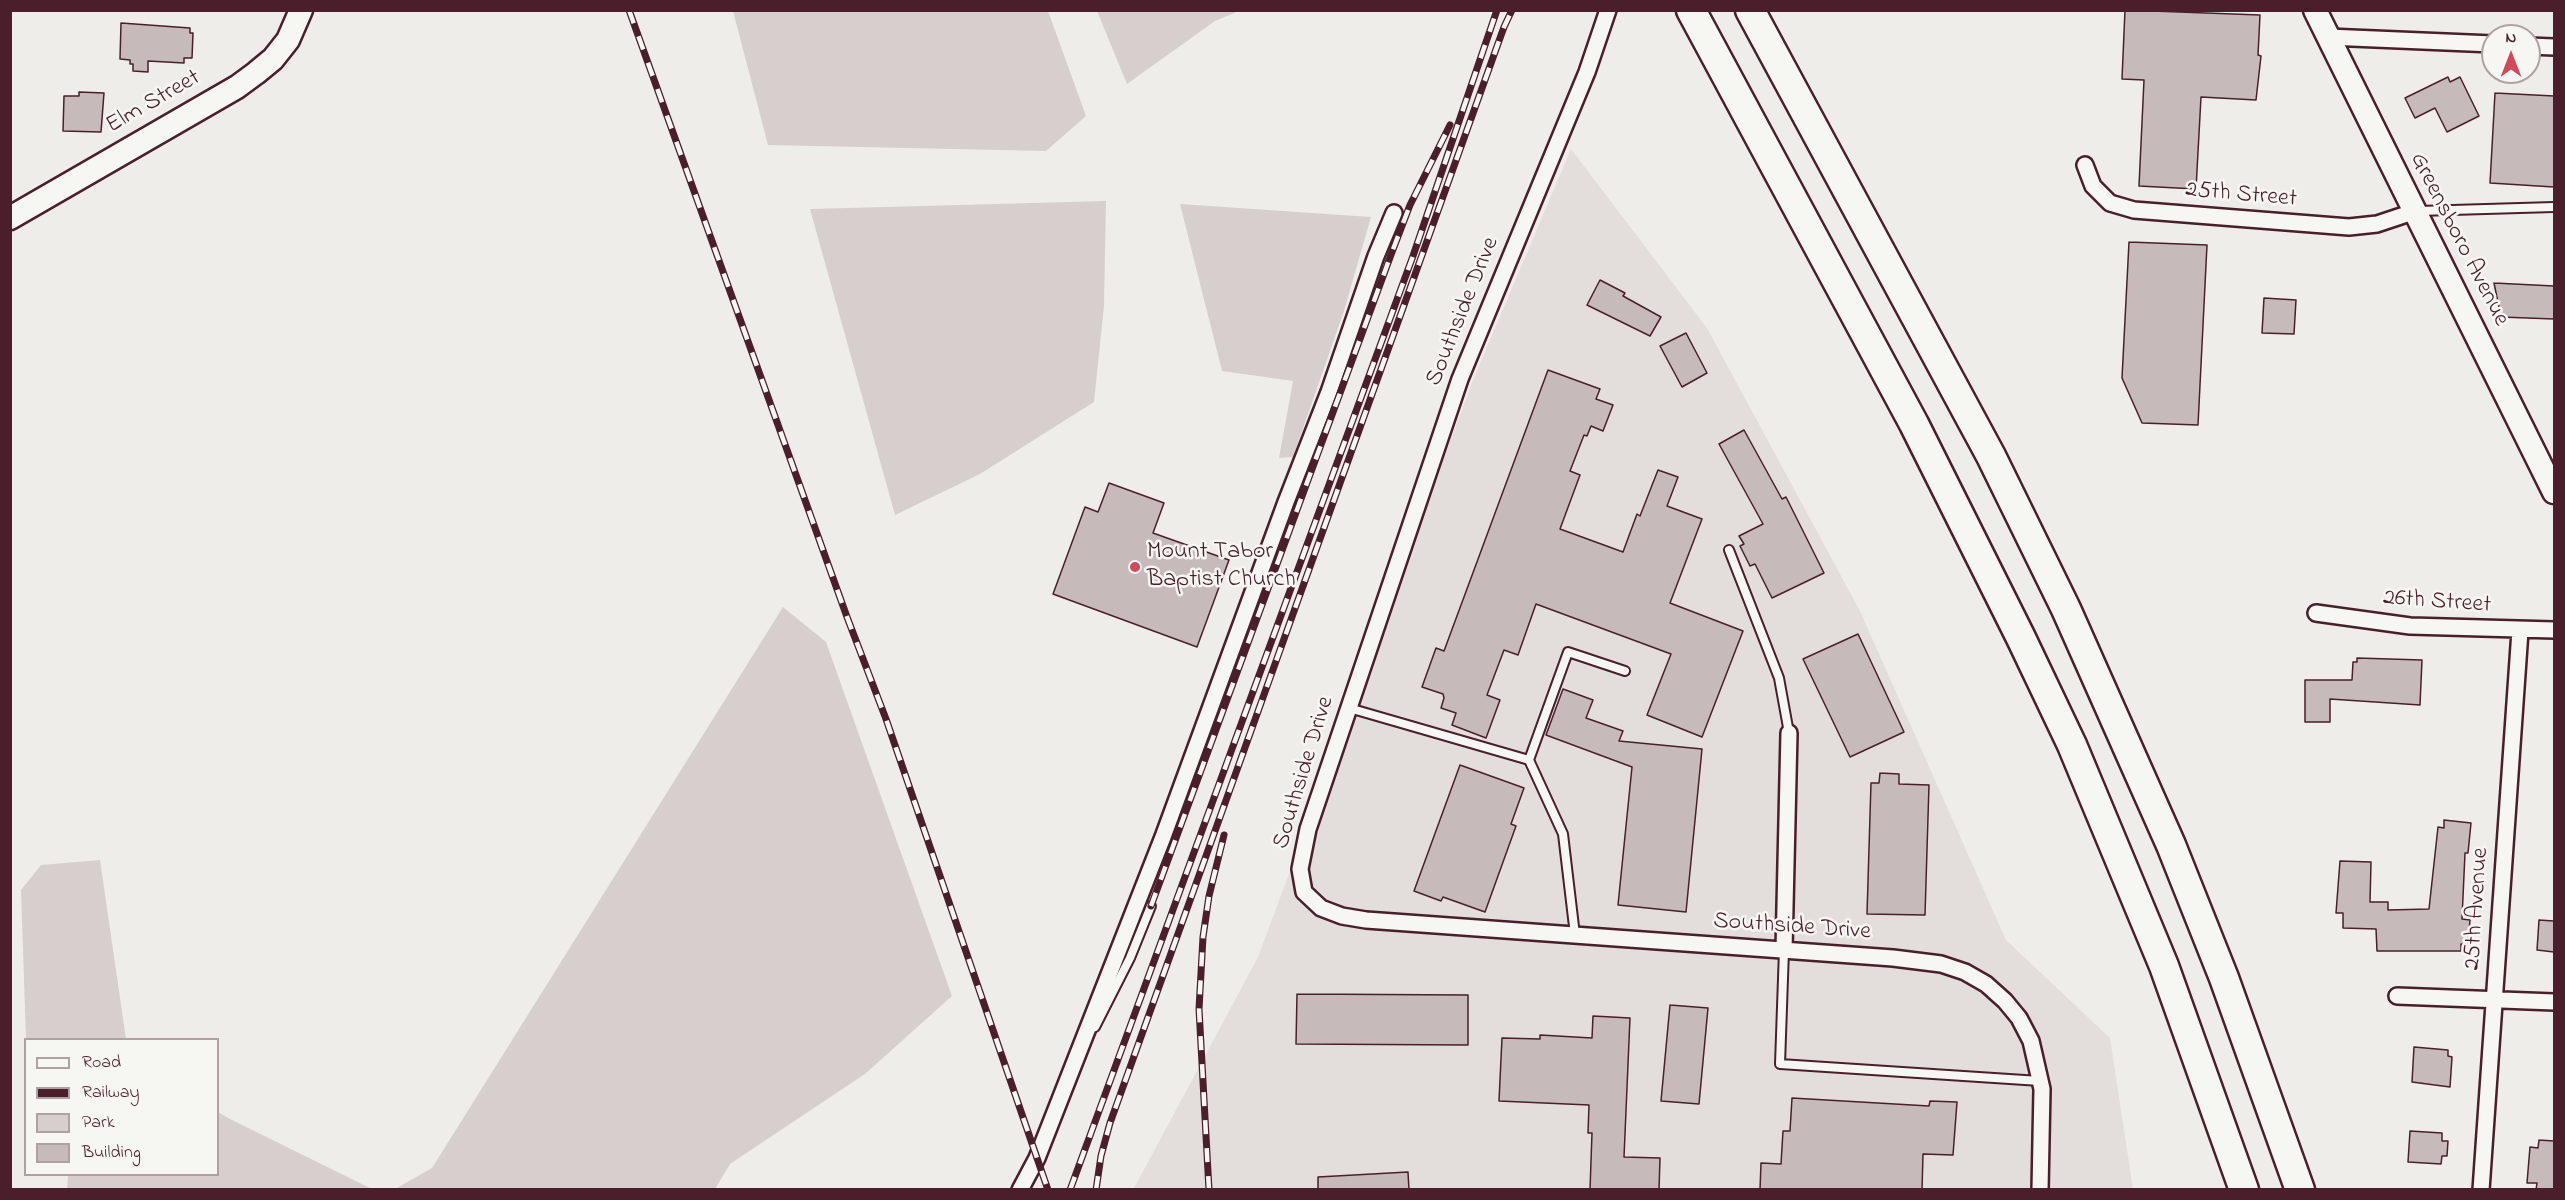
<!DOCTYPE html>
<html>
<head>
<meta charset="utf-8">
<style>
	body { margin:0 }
	#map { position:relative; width:2565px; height:1200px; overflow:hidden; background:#efedea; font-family:"Indie Flower",sans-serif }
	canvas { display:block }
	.frame { position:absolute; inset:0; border:12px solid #4a1f2b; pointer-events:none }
	.legend { position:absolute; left:24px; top:1038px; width:195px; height:138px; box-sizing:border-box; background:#f6f6f2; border:2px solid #b1a0a2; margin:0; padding:8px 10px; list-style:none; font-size:18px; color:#4a1f2b }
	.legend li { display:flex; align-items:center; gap:12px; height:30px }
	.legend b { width:30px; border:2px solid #b1a0a2 }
	.north { position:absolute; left:2481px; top:24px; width:60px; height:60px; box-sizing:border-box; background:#f6f6f2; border:2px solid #b1a0a2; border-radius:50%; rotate:0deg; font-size:16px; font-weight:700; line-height:24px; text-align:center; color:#4a1f2b }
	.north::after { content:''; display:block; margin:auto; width:21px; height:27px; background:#d1495b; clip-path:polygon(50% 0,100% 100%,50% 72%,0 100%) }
</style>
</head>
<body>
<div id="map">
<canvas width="2565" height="1200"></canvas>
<div class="frame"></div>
<ul class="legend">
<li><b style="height:8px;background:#f6f6f2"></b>Road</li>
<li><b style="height:8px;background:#4a1f2b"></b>Railway</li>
<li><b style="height:16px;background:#d7cfce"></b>Park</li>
<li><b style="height:16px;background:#c6babb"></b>Building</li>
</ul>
<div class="north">N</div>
</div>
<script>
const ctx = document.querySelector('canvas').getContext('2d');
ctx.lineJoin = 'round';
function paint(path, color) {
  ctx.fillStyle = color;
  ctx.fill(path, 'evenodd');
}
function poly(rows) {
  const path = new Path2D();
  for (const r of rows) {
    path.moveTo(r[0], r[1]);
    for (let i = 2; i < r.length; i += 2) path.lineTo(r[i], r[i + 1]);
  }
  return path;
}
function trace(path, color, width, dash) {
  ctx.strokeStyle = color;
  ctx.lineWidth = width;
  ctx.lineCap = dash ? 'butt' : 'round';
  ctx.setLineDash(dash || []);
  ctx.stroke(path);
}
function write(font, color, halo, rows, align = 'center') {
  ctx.font = font + ' "Indie Flower",sans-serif';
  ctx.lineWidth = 5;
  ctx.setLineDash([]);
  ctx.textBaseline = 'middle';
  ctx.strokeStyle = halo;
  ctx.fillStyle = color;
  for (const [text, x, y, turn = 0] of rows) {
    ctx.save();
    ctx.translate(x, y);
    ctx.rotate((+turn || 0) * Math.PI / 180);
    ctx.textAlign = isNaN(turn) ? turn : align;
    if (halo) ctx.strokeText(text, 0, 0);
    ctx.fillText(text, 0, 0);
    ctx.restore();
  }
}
paint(poly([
	[1571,149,1707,328,1860,611,2006,940,2110,1038,2133,1189,1133,1190,1258,957,1473,380]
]), '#e3dedc');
paint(poly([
	[733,11,1048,11,1086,116,1046,151,768,145],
	[1097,11,1239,11,1215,21,1127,84],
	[1106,201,1104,306,1094,402,980,474,895,515,810,209],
	[1180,204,1371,217,1344,311,1293,457,1279,458,1293,381,1222,371],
	[783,607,826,642,952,996,865,1074,730,1164,715,1189,395,1189,432,1168],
	[100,860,126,1039,26,1039,21,890,41,865],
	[218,1112,230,1119,372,1189,67,1189,68,1175,218,1174]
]), '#d7cfce');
const building = poly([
	[2125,10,2260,15,2258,55,2261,56,2256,100,2201,97,2196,189,2139,186,2144,80,2122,79,2125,10],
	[121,23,190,28,190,33,193,33,192,58,184,58,184,63,148,61,148,72,133,71,133,64,130,64,130,60,120,59,121,23],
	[2448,77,2450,82,2460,77,2479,116,2447,132,2435,108,2415,118,2405,98,2448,77],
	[79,92,104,93,101,132,63,131,64,96,79,96,79,92],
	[2495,93,2554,96,2554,187,2490,183,2495,93],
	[2129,242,2207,245,2198,425,2142,423,2122,378,2129,242],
	[1600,280,1625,293,1623,296,1661,317,1650,336,1587,305,1600,280],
	[2494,283,2554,286,2554,319,2501,317,2494,283],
	[2264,298,2296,300,2294,334,2262,333,2264,298],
	[1686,333,1707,373,1682,387,1660,346,1686,333],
	[1548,370,1600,389,1596,399,1613,405,1603,431,1591,426,1587,436,1584,435,1570,471,1580,475,1560,529,1623,552,1637,514,1640,516,1658,470,1678,477,1667,506,1702,519,1670,603,1743,631,1702,737,1647,715,1671,654,1536,604,1518,655,1504,650,1487,695,1500,700,1486,738,1452,725,1456,713,1441,708,1444,698,1443,694,1422,687,1436,648,1444,651,1548,370],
	[1744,430,1782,499,1786,497,1824,573,1772,598,1755,564,1750,566,1740,546,1744,544,1739,536,1763,524,1719,444,1744,430],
	[1109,483,1164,503,1153,533,1229,560,1197,647,1053,594,1085,507,1098,512,1109,483],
	[1858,634,1904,732,1850,757,1803,659,1858,634],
	[2357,658,2422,660,2420,705,2330,699,2330,722,2305,722,2305,680,2352,680,2353,662,2357,662,2357,658],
	[1563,689,1593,700,1586,718,1623,731,1619,741,1702,749,1686,912,1618,905,1632,767,1546,735,1563,689],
	[1460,765,1524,788,1511,824,1516,826,1485,912,1443,897,1441,901,1414,891,1460,765],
	[1880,773,1899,774,1899,784,1929,785,1925,915,1867,914,1871,783,1879,783,1880,773],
	[2444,820,2471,823,2468,853,2465,853,2462,919,2470,920,2468,944,2461,944,2461,951,2377,951,2376,929,2343,928,2343,913,2336,913,2340,861,2371,862,2370,902,2388,902,2388,910,2429,909,2438,827,2444,828,2444,820],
	[2539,920,2554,921,2554,952,2537,950,2539,920],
	[1297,994,1468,995,1468,1045,1296,1044,1297,994],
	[1670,1005,1708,1008,1699,1104,1661,1101,1670,1005],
	[1593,1016,1630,1018,1624,1157,1660,1158,1659,1190,1590,1190,1592,1133,1588,1133,1589,1105,1499,1101,1502,1038,1540,1039,1540,1035,1592,1038,1593,1016],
	[2414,1047,2448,1050,2448,1056,2452,1057,2450,1087,2412,1082,2414,1047],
	[1792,1098,1929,1106,1930,1101,1957,1102,1953,1155,1923,1154,1922,1190,1760,1190,1761,1163,1781,1164,1783,1131,1790,1131,1792,1098],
	[2410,1131,2442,1133,2442,1141,2448,1141,2447,1156,2442,1156,2441,1164,2408,1162,2410,1131],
	[2539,1140,2554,1141,2554,1190,2536,1190,2537,1183,2527,1183,2530,1147,2538,1148,2539,1140],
	[1408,1172,1409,1190,1318,1190,1318,1177,1408,1172]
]);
paint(building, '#c6babb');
trace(building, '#4a1f2b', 1.5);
const lane = poly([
	[2418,211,2554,207],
	[1729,550,1779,678,1789,733],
	[1349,708,1529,760,1563,834,1575,935],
	[1529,760,1568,652,1625,671],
	[1784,950,1780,1064,2040,1081],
	[1095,1027,1130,958,1151,906]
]);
const street = poly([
	[1608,10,1587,72,1460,379,1308,829,1300,869,1304,892,1321,908,1342,916,1366,920,1893,958,1941,964,1965,972,1986,984,2005,1001,2019,1018,2031,1041,2042,1089,2040,1190],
	[2328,37,2493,44],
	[2529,46,2554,47],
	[2085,165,2093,186,2110,203,2134,210,2349,227,2377,224,2413,212],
	[2316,613,2410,626,2554,630],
	[1784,950,1789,733],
	[2397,996,2554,1002],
	[1020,1190,1037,1158,1163,837,1286,502,1329,392,1376,256,1394,213],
	[2481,1190,2520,631]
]);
const secondary = poly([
	[2315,10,2554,492],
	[10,218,237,87,256,73,273,59,288,40,301,10]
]);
const highway = poly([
	[1691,10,1914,424,2021,638,2072,745,2164,966,2244,1190],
	[1750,10,1991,456,2066,609,2171,845,2224,978,2300,1190]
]);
trace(lane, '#4a1f2b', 12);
trace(street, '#4a1f2b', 20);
trace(secondary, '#4a1f2b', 27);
trace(highway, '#4a1f2b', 33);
trace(lane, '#f6f6f2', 8);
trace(street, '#f6f6f2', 15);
trace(secondary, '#f6f6f2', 22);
trace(highway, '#f6f6f2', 28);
const rail = poly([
	[629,10,847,617,886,719,1048,1190],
	[1151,906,1392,252,1410,205,1450,125],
	[1070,1190,1413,256,1497,10],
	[1096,1190,1101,1156,1110,1123,1504,27,1512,10],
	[1209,1190,1199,1009,1203,937,1209,896,1224,835]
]);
trace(rail, '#4a1f2b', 7);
trace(rail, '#f6f6f2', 4.5, [14]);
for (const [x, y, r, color] of [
	[1135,567,6,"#d1495b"]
]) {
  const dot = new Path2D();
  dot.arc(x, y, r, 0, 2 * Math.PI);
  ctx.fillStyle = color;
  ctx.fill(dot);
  trace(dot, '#f6f6f2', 2);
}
write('24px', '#4a1f2b', '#f6f6f2', [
	["Elm Street",154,103,-30],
	["25th Street",2241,196,5],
	["Greensboro Avenue",2458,240,63],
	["Southside Drive",1464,312,-68],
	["26th Street",2437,603,4],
	["Southside Drive",1305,773,-73],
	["25th Avenue",2478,909,-86],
	["Southside Drive",1792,928,4]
]);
write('24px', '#4a1f2b', '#f6f6f2', [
	["Mount Tabor",1147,553],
	["Baptist Church",1147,581]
], 'left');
</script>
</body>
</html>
